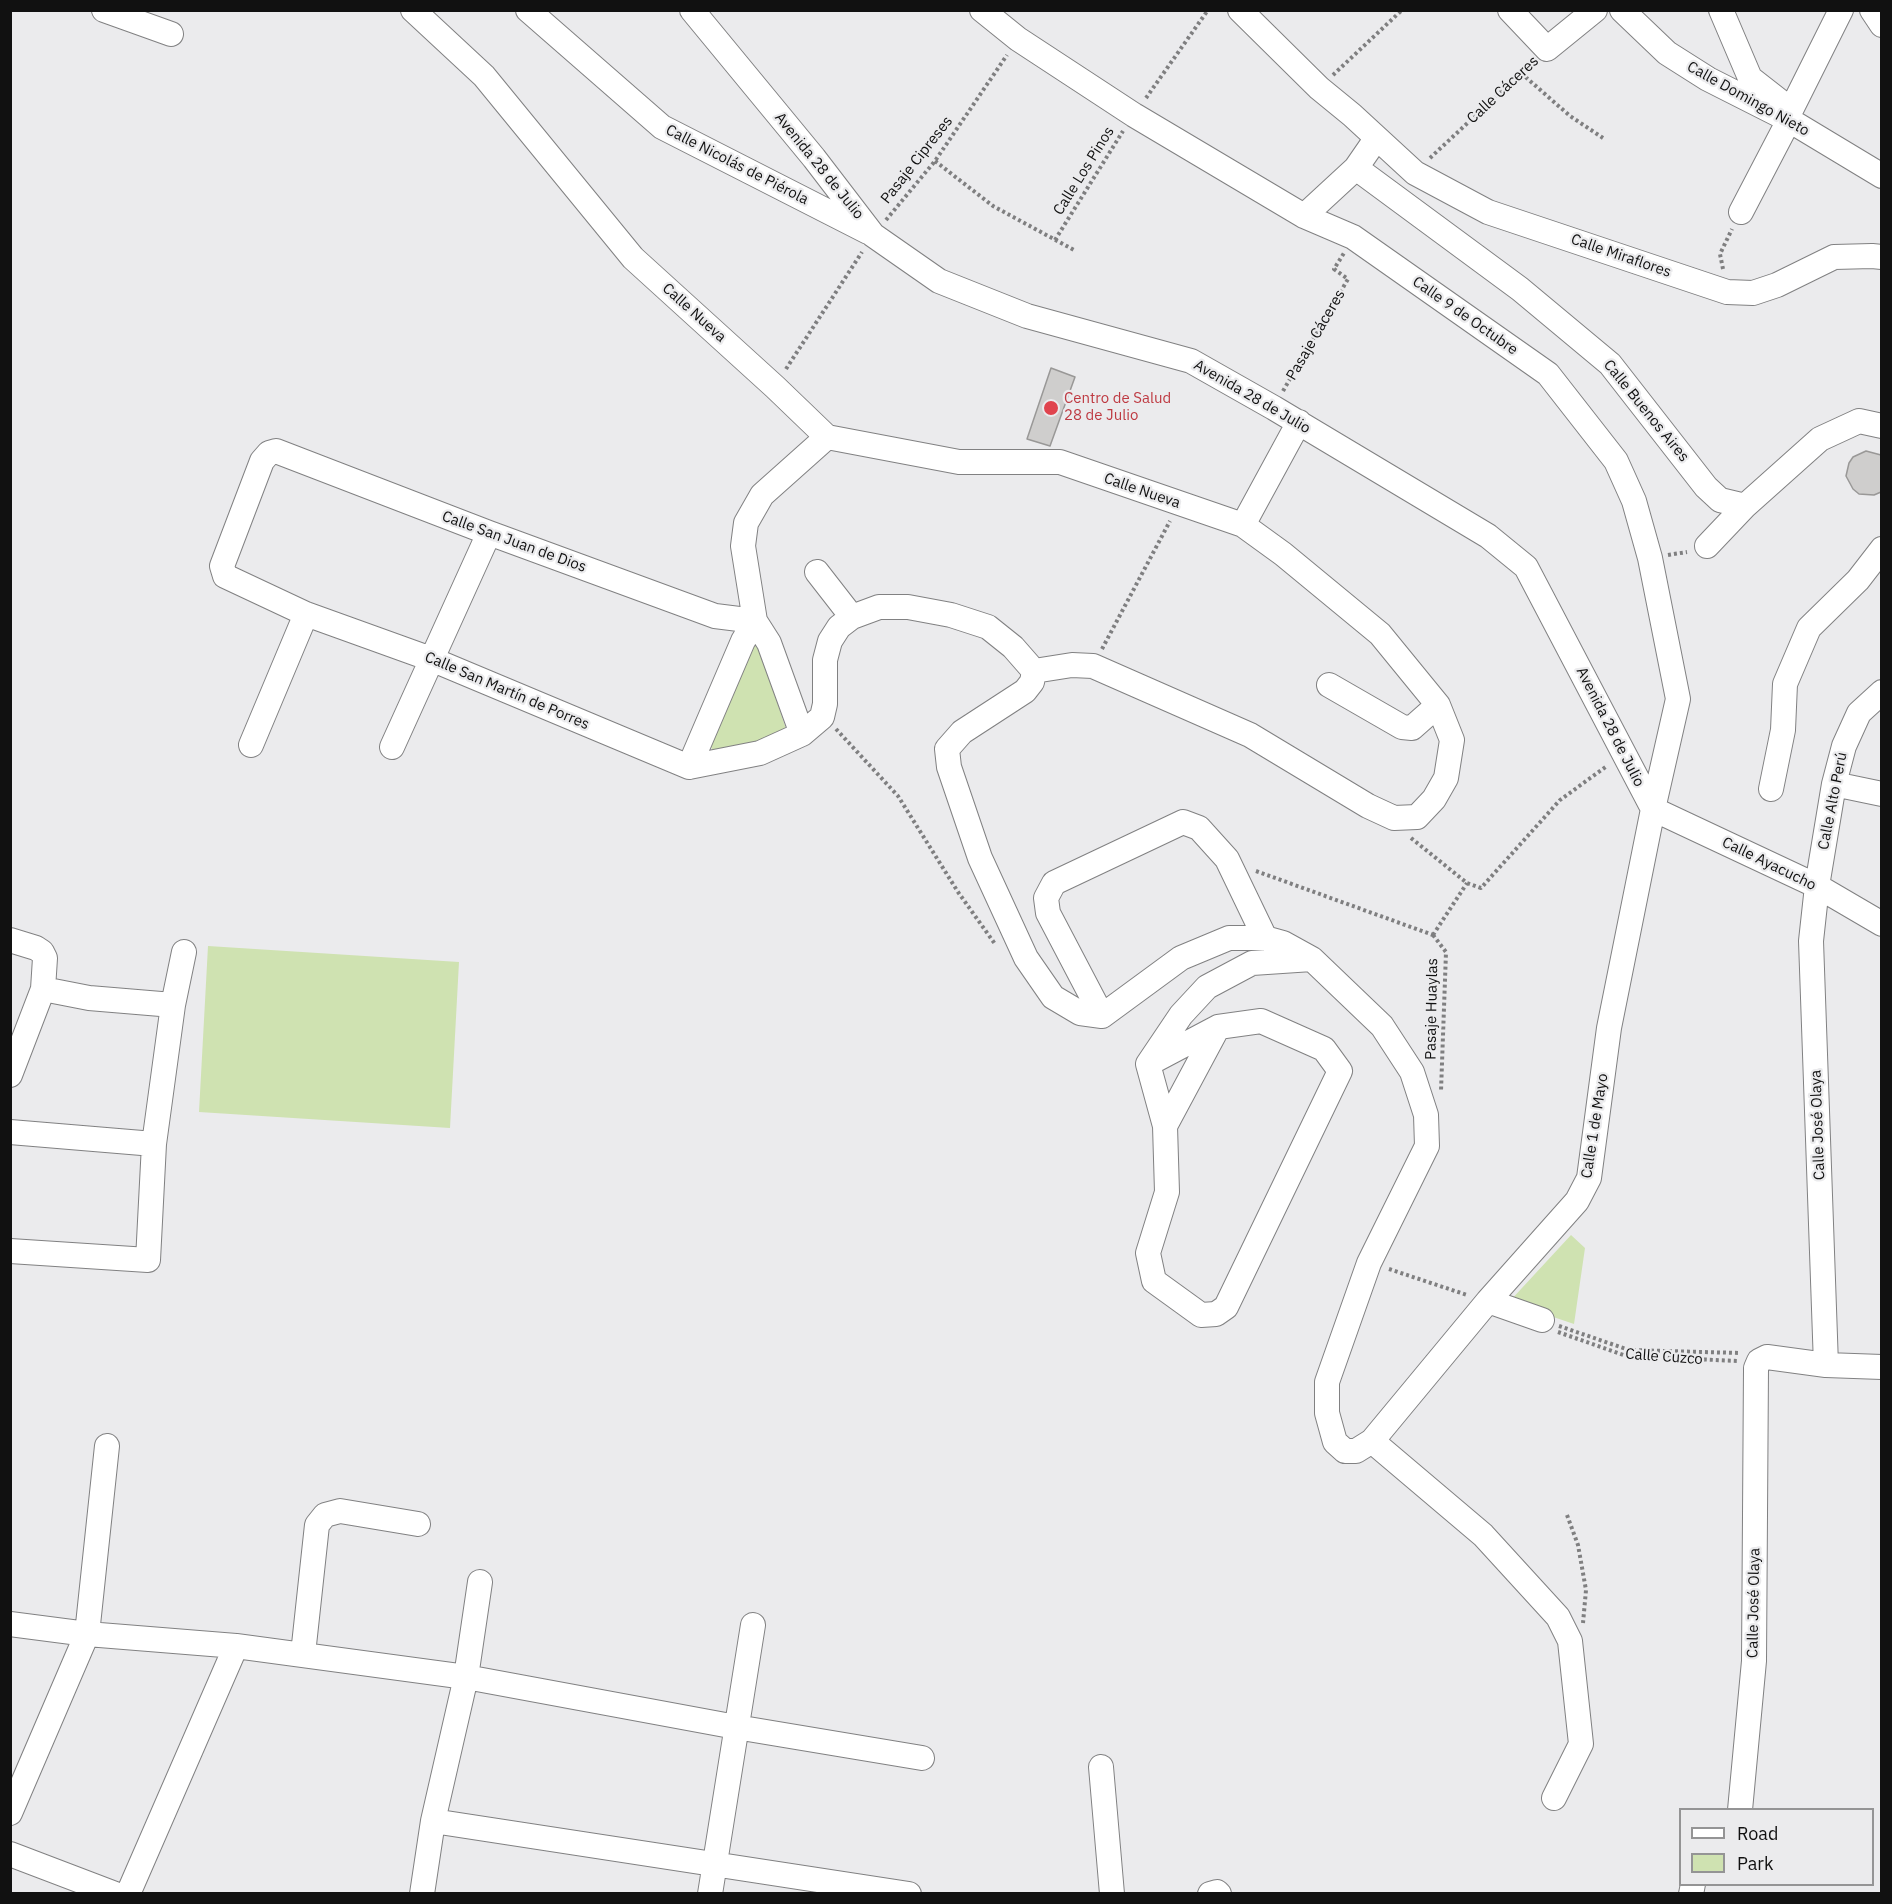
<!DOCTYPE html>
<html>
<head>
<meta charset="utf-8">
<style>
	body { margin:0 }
	#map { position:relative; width:1892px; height:1904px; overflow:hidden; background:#ebebed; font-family:"IBM Plex Sans",sans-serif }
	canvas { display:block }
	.frame { position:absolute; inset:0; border:12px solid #111; pointer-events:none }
	.legend { position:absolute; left:1679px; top:1808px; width:195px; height:78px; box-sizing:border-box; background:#ebebed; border:2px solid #949495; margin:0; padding:8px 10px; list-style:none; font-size:18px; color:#111 }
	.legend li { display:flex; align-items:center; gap:12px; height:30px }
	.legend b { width:30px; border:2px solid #949495 }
</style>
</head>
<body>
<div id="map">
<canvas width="1892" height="1904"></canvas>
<div class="frame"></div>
<ul class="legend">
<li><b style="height:8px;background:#fff"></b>Road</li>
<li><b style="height:16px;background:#cfe2b1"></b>Park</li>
</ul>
</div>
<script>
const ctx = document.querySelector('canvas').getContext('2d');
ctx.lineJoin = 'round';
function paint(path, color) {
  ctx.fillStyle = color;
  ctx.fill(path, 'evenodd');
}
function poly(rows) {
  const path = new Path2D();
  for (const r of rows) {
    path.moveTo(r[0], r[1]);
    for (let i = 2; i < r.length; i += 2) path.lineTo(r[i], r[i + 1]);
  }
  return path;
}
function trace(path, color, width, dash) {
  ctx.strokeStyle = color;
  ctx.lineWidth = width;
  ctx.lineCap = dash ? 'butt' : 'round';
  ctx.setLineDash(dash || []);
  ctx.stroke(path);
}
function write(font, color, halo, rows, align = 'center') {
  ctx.font = font + ' "IBM Plex Sans",sans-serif';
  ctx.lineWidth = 4.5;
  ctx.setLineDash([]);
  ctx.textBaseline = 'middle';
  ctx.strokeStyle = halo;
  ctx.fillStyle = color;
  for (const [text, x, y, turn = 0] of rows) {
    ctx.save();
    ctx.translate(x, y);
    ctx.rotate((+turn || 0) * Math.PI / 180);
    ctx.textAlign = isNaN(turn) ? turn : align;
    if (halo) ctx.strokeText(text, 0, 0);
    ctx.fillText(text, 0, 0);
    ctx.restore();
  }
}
paint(poly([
	[758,645,786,729,781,736,714,753,710,745,751,646],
	[208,946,459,962,450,1128,199,1112],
	[1571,1235,1585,1248,1574,1324,1509,1302]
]), '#cfe2b1');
const building = poly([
	[1051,368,1075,377,1050,446,1027,439,1051,368],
	[1866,451,1881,455,1881,492,1874,495,1859,494,1853,489,1846,476,1849,463,1853,457,1866,451]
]);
paint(building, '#cfcecd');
trace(building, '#999897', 1.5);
const minor = poly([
	[104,10,171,34],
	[413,10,484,76,633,258,775,387,827,437,959,462,1060,462,1243,525,1283,554,1380,634,1438,705,1452,740,1446,778,1434,799,1417,817,1394,818,1368,806,1250,735,1093,666,1072,665,1034,671],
	[528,10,662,127,868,232],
	[692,10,814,158,873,235,939,281,1027,316,1191,361,1274,408,1488,536,1526,567,1653,809],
	[1240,10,1319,88,1352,115,1415,173,1488,212,1727,292,1753,293,1777,285,1834,257,1872,256,1882,257],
	[1510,10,1547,49,1595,10],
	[1622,10,1667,53,1708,79,1789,120,1882,176],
	[1721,10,1750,78,1791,110,1789,120,1741,212],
	[1872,10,1882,25],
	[1791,110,1841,10],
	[1356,168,1520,289,1610,364,1706,487,1720,500,1745,506],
	[1304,216,1356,168,1376,139],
	[1243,525,1299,422],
	[1707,546,1745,506,1820,439,1859,421,1882,426],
	[817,572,852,617],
	[1329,685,1402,727,1412,728,1438,705],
	[802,734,769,643,755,621,743,546,746,523,762,495,827,437],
	[251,745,306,614],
	[392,747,489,533],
	[689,767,743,641,755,621,715,616,489,533,276,451,269,453,262,461,222,566,225,576,306,614,431,659,689,767,760,753,802,734,822,717,825,704,825,660,830,641,839,627,852,617,879,607,908,607,951,615,988,627,1013,647,1034,671,1032,682,1025,691,962,732,947,749,949,767,980,858,1026,958,1053,997,1080,1013,1102,1016,1181,958,1229,938,1265,938,1283,943,1312,959,1382,1026,1412,1072,1426,1115,1427,1146,1369,1263,1327,1382,1327,1413,1335,1442,1345,1451,1356,1451,1372,1441,1488,1301,1577,1201,1589,1178,1609,1028,1653,809,1678,699,1650,558,1634,501,1616,461,1548,374,1353,237,1304,216,1134,115,1018,39,982,10],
	[1834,784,1882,794],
	[1771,789,1783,730,1785,684,1809,628,1858,580,1882,549],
	[1653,809,1817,886,1882,924],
	[10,940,36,948,42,952,45,958,43,989,89,998,173,1005],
	[1102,1016,1048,913,1046,898,1054,883,1183,822,1199,828,1227,859,1265,938],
	[1148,1064,1218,1027,1261,1021,1324,1049,1340,1071,1226,1307,1216,1314,1201,1315,1154,1281,1148,1253,1167,1192,1165,1126,1148,1064,1181,1015,1207,987,1252,963,1312,959],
	[10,1075,43,989],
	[1165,1126,1218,1027],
	[10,1132,154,1144],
	[10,1251,148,1260,154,1144,173,1005,184,952],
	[1488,1301,1542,1320],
	[1826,1365,1811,941,1817,886,1834,784,1844,746,1859,713,1882,692],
	[1372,1441,1483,1535,1558,1617,1570,1641,1581,1744,1554,1798],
	[10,1624,87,1634,236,1646,466,1677,736,1727,922,1758],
	[303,1654,317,1525,325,1515,340,1511,418,1524],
	[1101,1767,1112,1894],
	[1740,1810,1754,1661,1756,1368,1759,1361,1767,1357,1826,1365,1882,1367],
	[10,1813,87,1634,107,1446],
	[433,1821,909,1894],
	[10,1854,115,1894],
	[128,1894,236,1646],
	[422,1894,433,1821,466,1677,480,1582],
	[710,1894,753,1625],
	[1210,1894,1217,1892,1219,1894],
	[1691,1894,1693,1884]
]);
trace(minor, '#818182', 26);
trace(poly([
	[1521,73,1570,116,1603,138],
	[1333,75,1402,10],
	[1146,98,1208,10],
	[1430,158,1532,63],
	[935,161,993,206,1074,250],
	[886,220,935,161,1007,55],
	[1055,240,1123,131],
	[1723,269,1720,254,1732,229],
	[786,369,862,252],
	[1283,391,1348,279,1334,269,1344,253],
	[1668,555,1687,552],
	[1102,649,1170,521],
	[836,729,898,796,958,892,995,944],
	[1411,838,1467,883,1481,888,1560,800,1607,766],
	[1256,871,1433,935],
	[1433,935,1446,952,1441,1091],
	[1433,935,1467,883],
	[1389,1269,1467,1295],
	[1559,1326,1629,1350,1740,1353],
	[1558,1332,1626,1356,1738,1361],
	[1567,1515,1578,1545,1586,1590,1583,1623]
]), '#7f7f80', 4, [3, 3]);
trace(minor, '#fff', 24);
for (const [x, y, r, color] of [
	[1051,408,8,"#e0444e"]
]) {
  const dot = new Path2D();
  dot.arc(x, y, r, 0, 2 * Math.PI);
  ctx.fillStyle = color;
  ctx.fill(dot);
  trace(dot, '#ebebed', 2);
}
write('15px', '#111', '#ebebed', [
	["Calle Cáceres",1503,90,-43],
	["Calle Domingo Nieto",1748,99,29],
	["Pasaje Cipreses",917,160,-52],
	["Calle Nicolás de Piérola",737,165,27],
	["Avenida 28 de Julio",819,166,51],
	["Calle Los Pinos",1084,171,-58],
	["Calle Miraflores",1621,256,19],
	["Calle Nueva",694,313,42],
	["Calle 9 de Octubre",1465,316,35],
	["Pasaje Cáceres",1316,335,-60],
	["Avenida 28 de Julio",1252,397,30],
	["Calle Buenos Aires",1646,411,51],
	["Calle Nueva",1142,491,19],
	["Calle San Juan de Dios",514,542,20],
	["Calle San Martín de Porres",507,691,23],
	["Avenida 28 de Julio",1610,727,63],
	["Calle Alto Perú",1833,801,-79],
	["Calle Ayacucho",1769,864,26],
	["Pasaje Huaylas",1432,1009,-89],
	["Calle José Olaya",1818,1125,-92],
	["Calle 1 de Mayo",1595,1126,-81],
	["Calle Cuzco",1664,1357,4],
	["Calle José Olaya",1754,1603,-89]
]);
write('15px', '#be3a42', '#ebebed', [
	["Centro de Salud",1064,399],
	["28 de Julio",1064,416]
], 'left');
</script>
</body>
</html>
